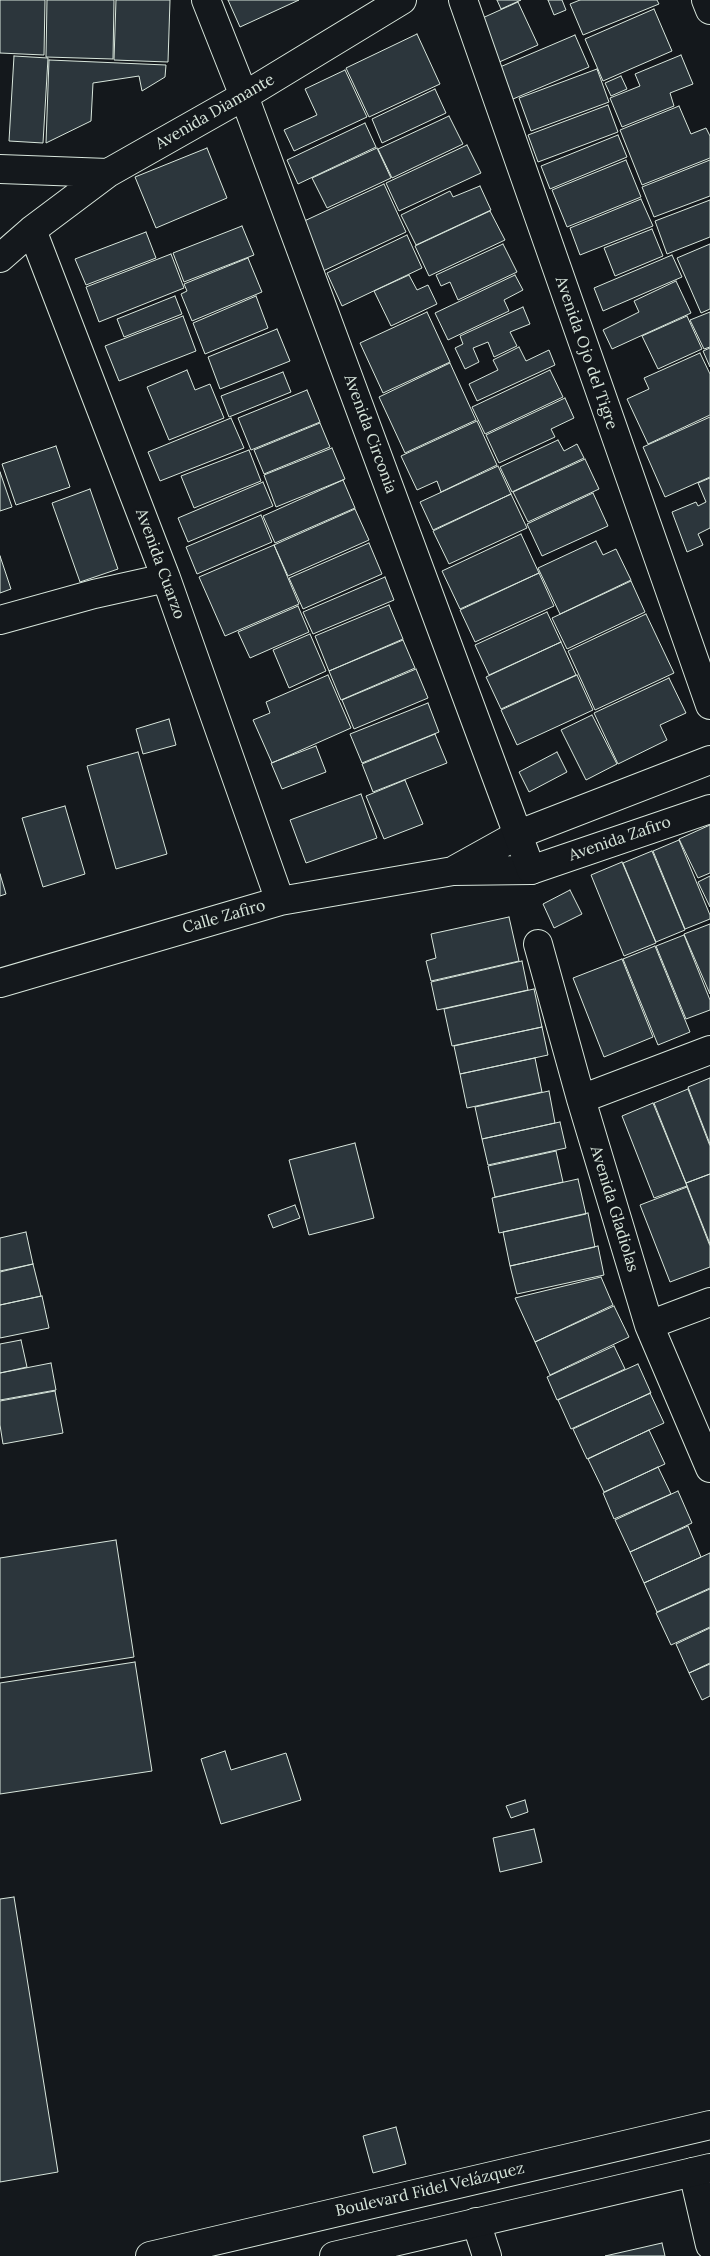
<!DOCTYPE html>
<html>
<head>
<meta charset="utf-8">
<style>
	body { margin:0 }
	canvas { display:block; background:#14181c }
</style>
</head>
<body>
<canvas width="710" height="2256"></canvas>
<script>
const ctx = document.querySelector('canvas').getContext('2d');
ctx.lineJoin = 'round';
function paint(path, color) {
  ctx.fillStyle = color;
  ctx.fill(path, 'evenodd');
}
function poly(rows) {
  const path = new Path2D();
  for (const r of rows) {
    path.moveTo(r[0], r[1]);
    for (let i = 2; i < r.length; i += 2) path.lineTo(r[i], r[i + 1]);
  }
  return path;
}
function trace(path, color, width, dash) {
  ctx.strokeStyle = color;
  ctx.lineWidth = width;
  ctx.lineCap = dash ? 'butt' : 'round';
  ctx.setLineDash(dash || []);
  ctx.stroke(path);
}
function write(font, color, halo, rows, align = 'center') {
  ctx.font = font + ' Lora,serif';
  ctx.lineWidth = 4;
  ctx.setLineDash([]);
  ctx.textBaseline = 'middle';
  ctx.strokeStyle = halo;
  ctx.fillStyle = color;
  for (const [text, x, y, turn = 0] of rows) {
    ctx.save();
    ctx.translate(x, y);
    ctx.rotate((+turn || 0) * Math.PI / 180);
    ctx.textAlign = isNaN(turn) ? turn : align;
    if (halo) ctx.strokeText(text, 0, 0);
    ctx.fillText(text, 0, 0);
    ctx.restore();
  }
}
const building = poly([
	[0,0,45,0,44,55,0,53,0,0],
	[47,0,114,0,113,59,46,57,47,0],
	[116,0,170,0,168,62,114,60,116,0],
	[228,0,299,0,240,27,228,0],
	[497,0,521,0,501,9,497,0],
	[548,0,562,0,566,10,554,15,548,0],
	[580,0,657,0,659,4,583,35,570,4,580,0],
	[518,2,538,45,497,63,478,20,518,2],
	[654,9,672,51,603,81,585,39,654,9],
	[417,34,440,84,369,117,346,68,417,34],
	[575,35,589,67,513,99,500,67,575,35],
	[681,55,693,84,670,93,674,106,622,127,610,98,640,86,635,74,681,55],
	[14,56,48,58,43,143,9,141,14,56],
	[49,60,166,65,165,77,142,91,139,76,93,83,91,121,46,143,49,60],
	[597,69,609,102,531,131,519,98,597,69],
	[345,70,367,117,294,151,284,130,317,115,305,89,345,70],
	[621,76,627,89,611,96,605,83,621,76],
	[435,89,446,113,382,143,372,119,435,89],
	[608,105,618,132,538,162,528,135,608,105],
	[679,106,691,134,706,128,710,136,710,158,642,185,620,130,679,106],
	[449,116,463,144,392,178,378,149,449,116],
	[365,123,376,147,298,184,287,160,365,123],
	[618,135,627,157,550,189,541,166,618,135],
	[467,145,481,173,399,211,386,183,467,145],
	[207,148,227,198,156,228,135,177,207,148],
	[377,148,391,178,327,208,312,178,377,148],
	[626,160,641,197,567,227,552,190,626,160],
	[710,160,710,196,654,217,642,187,710,160],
	[384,184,406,232,323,271,300,223,384,184],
	[480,186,491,210,416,245,401,215,450,191,453,197,480,186],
	[641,199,653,226,580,255,570,228,641,199],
	[710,200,710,237,667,254,655,221,710,200],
	[490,211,505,240,429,276,415,246,490,211],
	[242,226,254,255,184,282,173,253,242,226],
	[652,229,663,256,615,276,604,248,652,229],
	[146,232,156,258,86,285,75,259,146,232],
	[407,235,422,268,342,306,327,273,407,235],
	[503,244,517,272,458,300,450,282,441,286,436,275,503,244],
	[710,244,710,309,701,313,677,258,710,244],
	[171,254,184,288,99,322,86,287,171,254],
	[672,255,682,277,603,311,594,288,672,255],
	[248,258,262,292,192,321,181,294,187,291,184,284,248,258],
	[409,275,417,290,428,285,437,304,391,326,374,291,409,275],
	[515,275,523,290,504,300,509,311,448,340,435,313,515,275],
	[676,281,691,313,612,349,603,330,639,312,634,301,676,281],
	[175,296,182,314,124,337,117,319,175,296],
	[256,296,268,328,205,354,193,323,256,296],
	[523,307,530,324,510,332,517,346,494,357,488,342,473,348,479,362,465,369,455,348,463,344,460,336,523,307],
	[427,312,450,362,383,393,360,343,427,312],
	[710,312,710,347,704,349,690,320,710,312],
	[183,316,196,351,119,381,105,346,183,316],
	[687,316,702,349,658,369,642,336,687,316],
	[277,329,290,361,220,389,208,357,277,329],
	[519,347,526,361,549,350,555,365,477,401,469,384,498,370,493,360,519,347],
	[710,348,710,367,703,351,710,348],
	[700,353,710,374,710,415,648,444,627,399,649,389,644,378,700,353],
	[450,363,476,420,405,453,379,397,450,363],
	[187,370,195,390,210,384,224,418,169,440,147,387,187,370],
	[550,370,563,397,485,434,472,407,550,370],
	[283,372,291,392,229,417,221,396,283,372],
	[307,390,320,422,251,450,238,418,307,390],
	[565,398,574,418,551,429,555,437,499,463,486,435,565,398],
	[710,417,710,477,665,497,643,447,710,417],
	[231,418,244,448,160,481,148,452,231,418],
	[477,421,497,465,441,492,437,481,417,490,401,456,477,421],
	[320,423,330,447,264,474,254,450,320,423],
	[558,440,564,451,577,444,584,458,512,492,500,467,558,440],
	[56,446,70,487,16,505,2,464,56,446],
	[332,448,345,479,276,507,264,475,332,448],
	[249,450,261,481,194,508,181,476,249,450],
	[585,459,599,489,528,522,513,492,585,459],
	[498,466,511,494,433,530,420,502,498,466],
	[0,472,12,507,0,511,0,472],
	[710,478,710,528,698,534,703,545,687,552,672,512,696,502,698,506,706,502,698,483,710,478],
	[343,480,355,508,275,543,263,516,343,480],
	[263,482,273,506,188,542,178,518,263,482],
	[90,489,118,569,80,582,52,503,90,489],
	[593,493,608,526,542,556,527,524,593,493],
	[511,494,527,528,449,564,433,531,511,494],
	[355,509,369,540,288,576,274,545,355,509],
	[261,515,272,542,197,574,186,547,261,515],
	[521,534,539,573,460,609,442,571,521,534],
	[596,541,603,555,616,549,631,580,560,614,538,568,596,541],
	[369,543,382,574,303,609,289,578,369,543],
	[274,545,299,604,225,636,199,577,274,545],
	[0,556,11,589,0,593,0,556],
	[539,573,554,606,475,642,460,610,539,573],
	[385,577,394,600,313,634,303,612,385,577],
	[631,581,645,612,567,649,552,618,631,581],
	[389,605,403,639,329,671,315,636,389,605],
	[298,606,309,632,250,658,238,632,298,606],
	[547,612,561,642,489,675,475,645,547,612],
	[646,614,674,673,595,710,568,651,646,614],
	[310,634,326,671,289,688,273,650,310,634],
	[403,640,415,668,341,700,329,671,403,640],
	[561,642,576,675,501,709,486,677,561,642],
	[416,669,428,698,354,729,342,700,416,669],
	[328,675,351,728,272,763,253,720,270,713,266,702,328,675],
	[577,675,593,710,517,745,501,710,577,675],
	[669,678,686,713,660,725,667,740,618,764,594,713,669,678],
	[428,703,439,732,362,763,350,734,428,703],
	[592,715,617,764,586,780,561,730,592,715],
	[169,719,176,745,143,754,136,729,169,719],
	[435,734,447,763,373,792,362,764,435,734],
	[316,746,326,772,282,789,271,763,316,746],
	[138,752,167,854,116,869,87,766,138,752],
	[557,752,567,772,529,792,519,772,557,752],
	[405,780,423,824,384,839,366,796,405,780],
	[361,794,377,838,306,863,290,820,361,794],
	[65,806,85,874,43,887,22,818,65,806],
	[710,825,710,873,698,878,679,839,710,825],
	[679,840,710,915,710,919,685,929,653,851,679,840],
	[652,851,685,930,656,942,623,863,652,851],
	[622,862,656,943,624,956,591,875,622,862],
	[0,874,6,894,0,896,0,874],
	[710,876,710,907,698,882,710,876],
	[570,890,582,914,554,928,543,904,570,890],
	[509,917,519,961,431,981,426,961,436,958,431,934,509,917],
	[710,924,710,994,684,934,710,924],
	[684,935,710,1000,710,1010,686,1019,656,946,684,935],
	[655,946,690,1032,658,1045,623,959,655,946],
	[622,959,653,1037,604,1057,573,978,622,959],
	[522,961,528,990,437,1010,431,982,522,961],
	[534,989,542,1027,452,1046,444,1009,534,989],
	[542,1027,548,1055,460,1074,454,1046,542,1027],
	[535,1058,542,1092,467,1108,460,1074,535,1058],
	[710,1078,710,1144,688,1087,710,1078],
	[688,1089,710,1146,710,1174,686,1183,654,1103,688,1089],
	[549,1091,555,1123,482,1139,475,1107,549,1091],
	[653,1103,687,1186,654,1198,622,1116,653,1103],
	[560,1122,566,1148,488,1165,482,1139,560,1122],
	[355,1143,374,1218,309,1235,289,1160,355,1143],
	[556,1151,563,1182,495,1197,488,1166,556,1151],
	[710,1174,710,1244,686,1183,710,1174],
	[578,1179,586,1214,499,1233,492,1198,578,1179],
	[687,1187,710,1246,710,1267,670,1282,640,1205,687,1187],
	[295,1205,300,1218,273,1228,268,1215,295,1205],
	[588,1213,595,1247,510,1266,503,1232,588,1213],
	[26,1232,33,1264,0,1271,0,1238,26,1232],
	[598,1246,604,1275,517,1294,510,1266,598,1246],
	[33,1264,41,1296,0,1305,0,1272,33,1264],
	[601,1277,613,1305,535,1342,515,1298,601,1277],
	[42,1296,49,1328,0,1338,0,1305,42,1296],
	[614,1306,629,1337,550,1375,535,1342,614,1306],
	[21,1340,27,1367,0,1373,0,1344,21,1340],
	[614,1346,625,1369,557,1400,547,1377,614,1346],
	[51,1363,56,1390,0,1400,0,1373,51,1363],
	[638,1364,651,1393,571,1429,558,1400,638,1364],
	[55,1391,63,1433,3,1444,0,1425,0,1401,55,1391],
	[650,1393,664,1423,587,1459,573,1429,650,1393],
	[649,1430,665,1464,604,1492,588,1459,649,1430],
	[658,1467,671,1494,614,1519,603,1493,658,1467],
	[678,1491,692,1523,630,1552,615,1520,678,1491],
	[688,1526,701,1557,644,1583,630,1552,688,1526],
	[116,1540,134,1657,0,1678,0,1558,116,1540],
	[710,1553,710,1588,657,1612,644,1583,710,1553],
	[710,1589,710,1627,671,1645,656,1613,710,1589],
	[710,1628,710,1663,689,1673,676,1644,710,1628],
	[135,1662,152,1771,0,1794,0,1683,135,1662],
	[710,1664,710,1696,702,1700,689,1673,710,1664],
	[225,1751,231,1770,286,1753,301,1800,221,1824,201,1759,225,1751],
	[525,1800,528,1812,511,1818,506,1806,525,1800],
	[534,1829,542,1862,500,1872,493,1838,534,1829],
	[14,1897,58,2172,0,2182,0,1899,14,1897],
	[396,2127,406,2164,373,2173,363,2136,396,2127],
	[662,2243,665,2256,605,2256,662,2243]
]);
paint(building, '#2c363c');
trace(building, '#d8e6dc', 1);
const street = poly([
	[463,0,710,705],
	[706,0,710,10],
	[0,169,108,173],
	[32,230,166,578,280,901],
	[0,258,32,230,108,173,244,96,402,0],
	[0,620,94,594,166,578],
	[456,869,519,834],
	[538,944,581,1099,649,1325,710,1468],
	[0,983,280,901,453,871,531,870],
	[581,1099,710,1050],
	[649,1325,710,1302],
	[693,2172,710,2245],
	[476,2222,487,2256]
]);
const secondary = poly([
	[206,0,244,96,531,870,710,809],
	[519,834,710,760],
	[150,2256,710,2125],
	[334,2256,710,2168]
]);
trace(street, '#d8e6dc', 30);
trace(secondary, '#d8e6dc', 30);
trace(street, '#14181c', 28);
trace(secondary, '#14181c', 28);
write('16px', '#d8e6dc', '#14181c', [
	["Avenida Diamante",215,112,-30],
	["Avenida Ojo del Tigre",586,353,71],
	["Avenida Circonia",370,434,70],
	["Avenida Cuarzo",160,564,70],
	["Avenida Zafiro",620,839,-19],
	["Calle Zafiro",224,917,-16],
	["Avenida Gladiolas",614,1209,73],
	["Boulevard Fidel Velázquez",430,2190,-13]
]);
</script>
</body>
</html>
